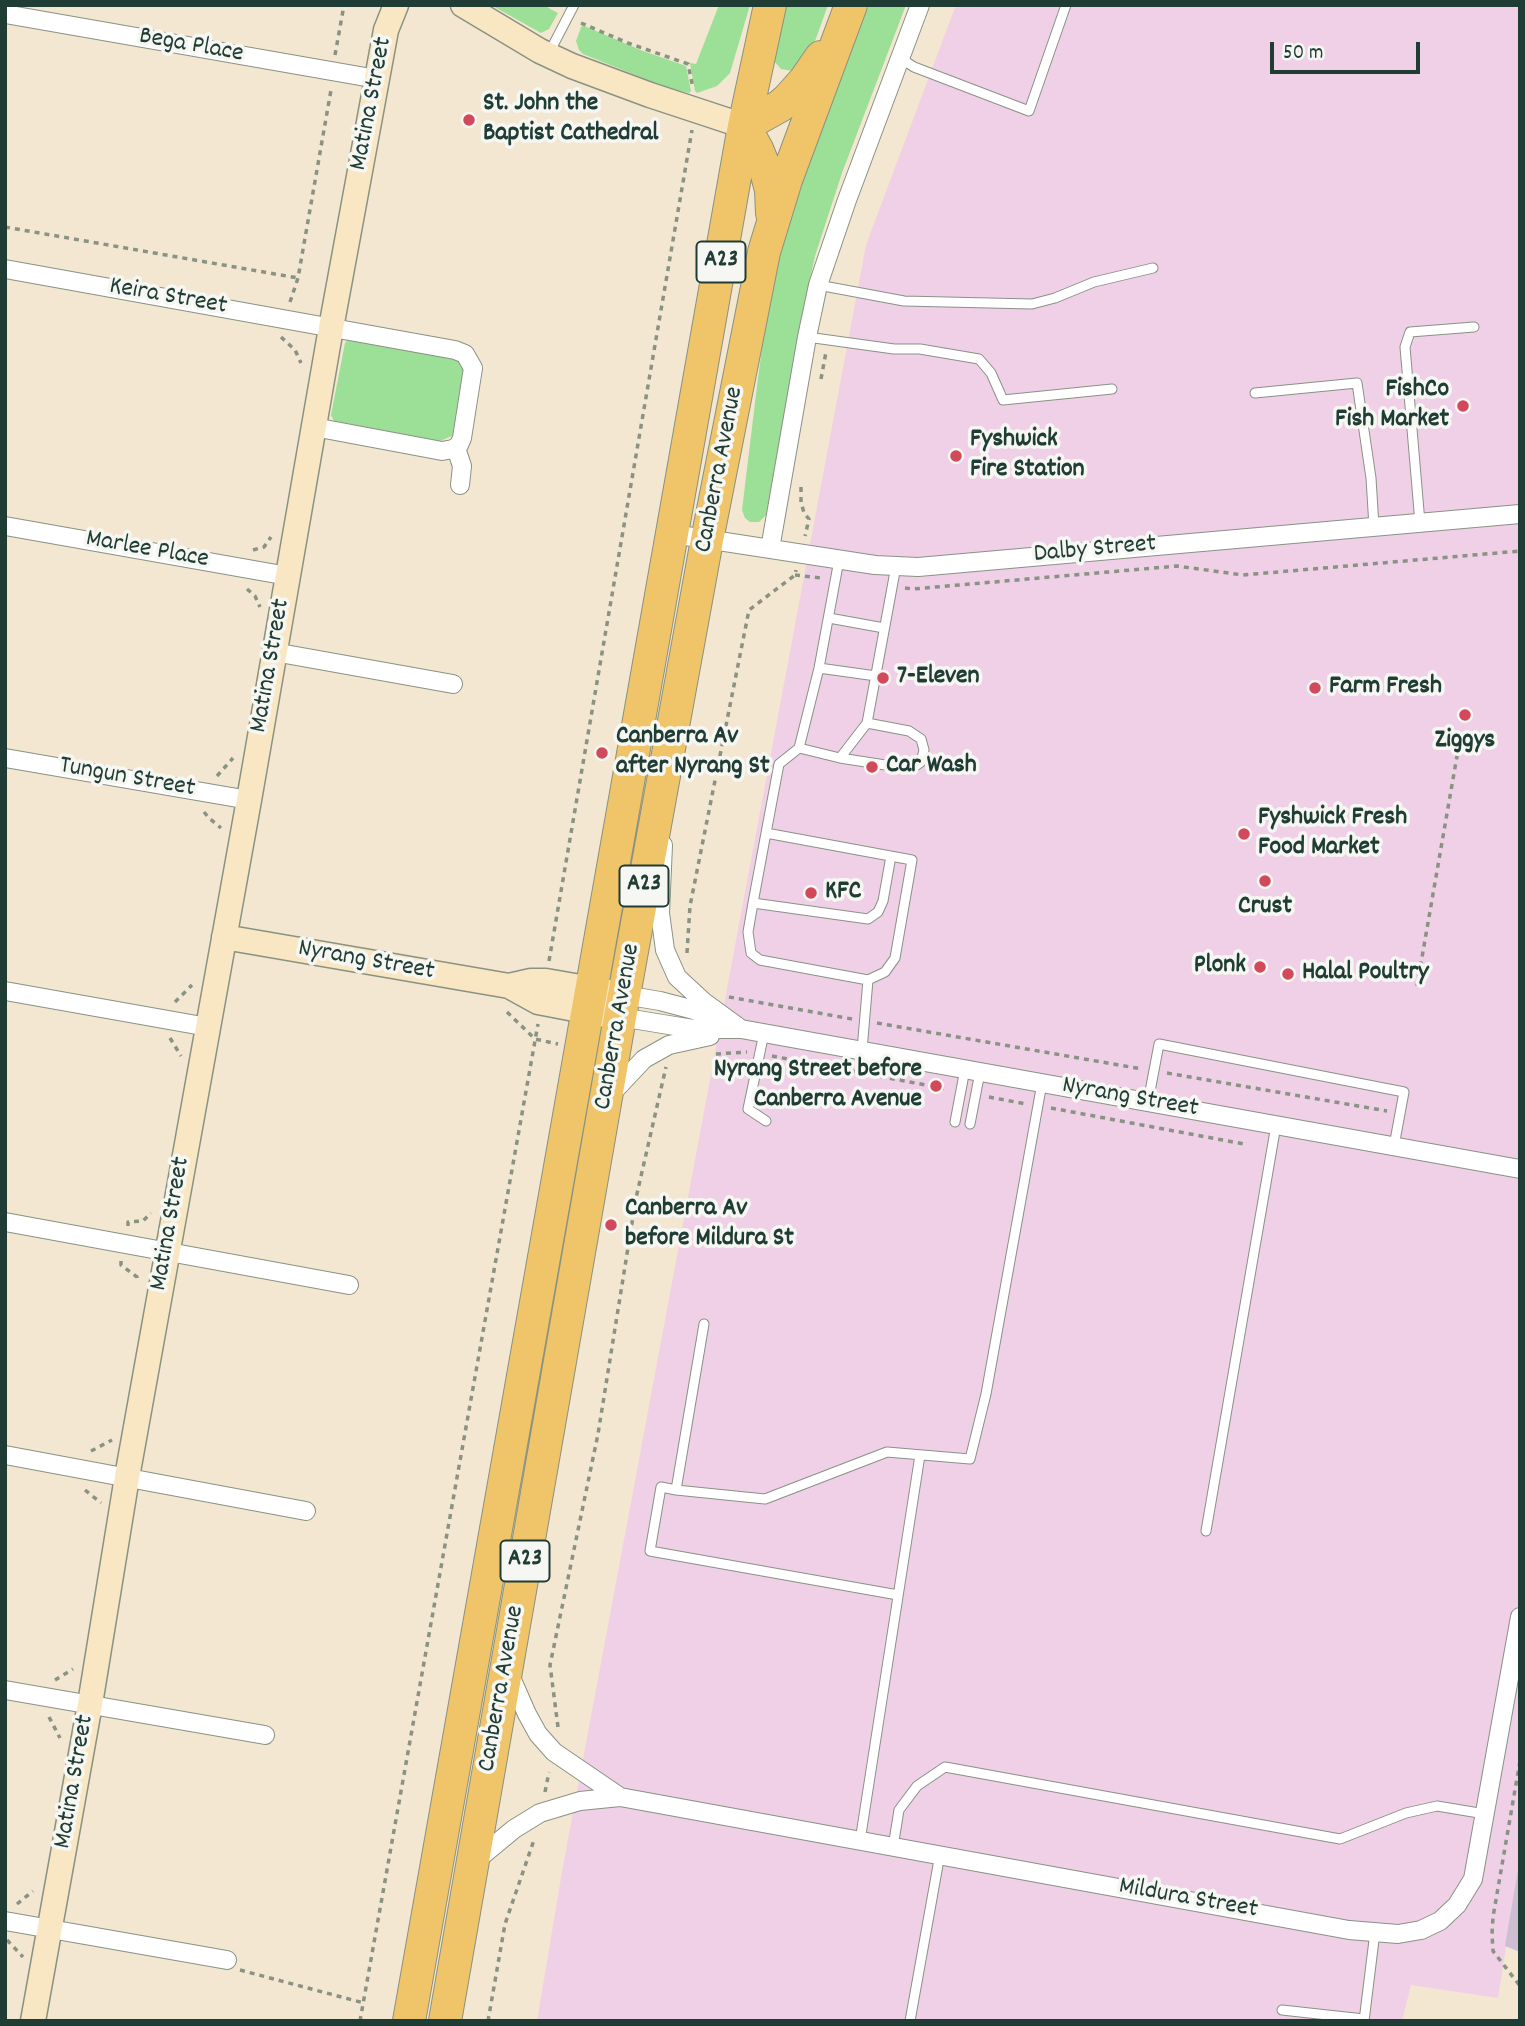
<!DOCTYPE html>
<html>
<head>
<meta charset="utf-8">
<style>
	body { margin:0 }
	#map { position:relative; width:1525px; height:2026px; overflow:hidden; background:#f3e7d2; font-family:Dekko,sans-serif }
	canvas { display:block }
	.frame { position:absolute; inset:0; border:7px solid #1f3d34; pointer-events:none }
	.scale { position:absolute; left:1270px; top:42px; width:150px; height:32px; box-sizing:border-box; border:4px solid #1f3d34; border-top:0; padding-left:9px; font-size:21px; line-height:24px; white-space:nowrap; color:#1f3d34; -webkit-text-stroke:5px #f6f6f2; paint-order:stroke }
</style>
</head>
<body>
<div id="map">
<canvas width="1525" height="2026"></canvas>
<div class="frame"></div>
<div class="scale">50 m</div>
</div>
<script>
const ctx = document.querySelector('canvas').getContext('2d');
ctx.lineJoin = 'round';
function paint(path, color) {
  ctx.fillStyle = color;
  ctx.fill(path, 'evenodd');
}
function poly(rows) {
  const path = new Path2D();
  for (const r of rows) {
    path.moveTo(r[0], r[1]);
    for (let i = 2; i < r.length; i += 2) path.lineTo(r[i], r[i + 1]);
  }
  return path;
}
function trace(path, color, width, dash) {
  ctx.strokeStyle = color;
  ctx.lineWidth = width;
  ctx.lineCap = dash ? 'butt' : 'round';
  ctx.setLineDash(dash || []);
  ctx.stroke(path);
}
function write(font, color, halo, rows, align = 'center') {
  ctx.font = font + ' Dekko,sans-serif';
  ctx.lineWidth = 7;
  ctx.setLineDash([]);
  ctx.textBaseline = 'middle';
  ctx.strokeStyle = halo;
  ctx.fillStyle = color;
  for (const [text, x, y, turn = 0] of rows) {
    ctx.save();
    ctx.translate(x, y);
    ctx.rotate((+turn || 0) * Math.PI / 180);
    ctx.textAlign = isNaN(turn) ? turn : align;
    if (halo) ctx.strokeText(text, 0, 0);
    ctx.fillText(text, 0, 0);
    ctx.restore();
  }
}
paint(poly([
	[956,5,1520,5,1520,1858,1498,1998,1411,1985,1402,2021,537,2021,563,1866,866,245]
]), '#efd0e7');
paint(poly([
	[1520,1858,1520,1952,1505,1946]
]), '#cdbed3');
paint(poly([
	[491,5,543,5,558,13,549,29,541,33],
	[719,5,750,5,730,73,717,86,697,93,695,91,690,63,696,64],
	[786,5,828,5,810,55,793,71,781,69,773,60,778,29],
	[869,5,906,5,842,173,815,256,801,321,766,515,759,522,750,522,745,518,742,510,758,378,766,318,774,279,781,250,804,178],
	[582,25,643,51,686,66,691,91,689,93,668,88,583,54,579,50,576,41],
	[348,339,457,358,466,369,455,433,452,436,440,441,334,421,331,415,345,343]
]), '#9cdf96');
const lane = poly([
	[549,53,574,5],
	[900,58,914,67,1029,111,1066,5],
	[818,285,904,301,1032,304,1055,298,1094,282,1153,268],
	[807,337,894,349,920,349,979,359,991,373,1003,400,1112,389],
	[1255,393,1357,383,1371,478,1374,527],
	[1420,523,1405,347,1410,332,1474,327],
	[829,618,884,628],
	[819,668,876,676],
	[799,748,819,668,839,560],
	[840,758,867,723,896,566],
	[766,833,912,860,895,958,885,972,868,980,760,960,751,953,748,932,753,903,766,833,779,764,799,748,840,758,911,769,921,762,924,750,921,739,909,731,867,723],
	[753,903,868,919,878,912,883,901,891,856],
	[764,1033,748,1109,766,1121],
	[862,1050,868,980],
	[1148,1102,1159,1044,1404,1092,1394,1146],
	[955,1122,965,1069],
	[970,1124,980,1072],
	[704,1324,676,1490,765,1499,887,1452,970,1459,986,1394,1042,1083],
	[676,1490,661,1487,650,1551,898,1595],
	[1206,1531,1276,1125],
	[860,1841,920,1455],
	[893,1847,899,1810,917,1786,945,1767,1340,1839,1406,1813,1437,1806,1485,1814],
	[1282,2010,1364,2019],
	[910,2021,940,1854],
	[1364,2021,1375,1932]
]);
const street = poly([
	[5,14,377,79],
	[5,269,455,350,465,354,473,368,462,438,459,445,453,449,442,451,314,427],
	[456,448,462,466,460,485],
	[5,526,288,576],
	[673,534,875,565,918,567,1520,514],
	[770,549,807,337,818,285,847,200,920,5],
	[274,652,453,684],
	[5,758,249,800],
	[663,845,660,913,665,950,677,977,704,1002,741,1029],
	[5,991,208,1027],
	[624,995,660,1001,694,1010,715,1018],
	[620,1017,693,1029,741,1029,1520,1169],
	[611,1094,644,1059,669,1045,710,1036],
	[5,1222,349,1285],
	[5,1455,306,1511],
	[509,1673,527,1714,538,1734,554,1752,620,1797],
	[5,1690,265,1735],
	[473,1863,514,1829,540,1813,580,1801,620,1797,1349,1930,1398,1934,1421,1930,1440,1921,1457,1905,1473,1879,1520,1617],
	[5,1921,227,1960]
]);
const secondary = poly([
	[463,5,540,51,572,66,650,95,744,126],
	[224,937,509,986,531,981,546,981,609,992],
	[509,986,538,1002,606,1015],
	[33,2021,90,1704,127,1477,249,800,331,328,386,30,396,5]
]);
const highway = poly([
	[744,126,780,106,787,100,805,80,821,57],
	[744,126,757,149,766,171,771,190,772,213],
	[409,2021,744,126,770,5],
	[445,2021,620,1017,707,540,764,252,786,180,851,5]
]);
trace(lane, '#899283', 11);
trace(street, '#899283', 20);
trace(secondary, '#899283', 27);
trace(highway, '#899283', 34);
trace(poly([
	[581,23,628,43,688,64,693,88],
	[335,55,344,5],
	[5,227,298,278],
	[290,302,298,278,331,90],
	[281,337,295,350,301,363],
	[821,379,826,352],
	[801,487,801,502,804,513,809,519,805,536],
	[253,550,264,547,271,537],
	[795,575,821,578],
	[905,588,913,589,1177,566,1243,575,1520,551],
	[247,589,255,596,260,607],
	[217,776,233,758],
	[204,812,209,818,221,828],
	[687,953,690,906,749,610,795,575,796,570],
	[549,961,692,130],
	[1417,986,1461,733],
	[729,997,852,1019],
	[175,1002,192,985],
	[507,1012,535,1039,558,1044],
	[877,1023,1142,1069],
	[170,1038,181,1056],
	[716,1054,747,1052],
	[772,1056,947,1089],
	[1167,1073,1387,1111],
	[989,1097,1026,1104],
	[1051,1108,1244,1144],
	[128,1226,128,1222,143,1221,151,1213],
	[121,1261,121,1265,137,1277,138,1283],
	[91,1451,112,1440],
	[85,1490,101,1503],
	[55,1680,73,1669],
	[49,1717,60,1738],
	[558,1727,550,1665,598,1434,636,1198,666,1067],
	[1520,1761,1493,1917,1492,1934,1493,1951,1520,1986],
	[545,1792,549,1772],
	[17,1904,33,1891],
	[7,1940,23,1957],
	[240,1970,364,2003],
	[360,2021,538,1024],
	[488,2021,505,1924,534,1840]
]), '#899283', 3.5, [5, 5]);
trace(lane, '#fff', 9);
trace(street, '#fff', 18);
trace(secondary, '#f9e7c3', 24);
trace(highway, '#f0c469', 32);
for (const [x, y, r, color] of [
	[469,120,7,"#d1495b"],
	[1463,406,7,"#d1495b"],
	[956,456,7,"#d1495b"],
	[883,678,7,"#d1495b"],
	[1315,688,7,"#d1495b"],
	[1465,715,7,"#d1495b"],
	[602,753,7,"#d1495b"],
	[872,767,7,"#d1495b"],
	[1244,834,7,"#d1495b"],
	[1265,881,7,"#d1495b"],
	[811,893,7,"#d1495b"],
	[1260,967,7,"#d1495b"],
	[1288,974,7,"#d1495b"],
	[936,1086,7,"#d1495b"],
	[611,1225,7,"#d1495b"]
]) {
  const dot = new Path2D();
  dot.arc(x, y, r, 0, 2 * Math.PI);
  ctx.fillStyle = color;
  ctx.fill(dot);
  trace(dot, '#f6f6f2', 2.5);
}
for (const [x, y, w] of [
	[721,262,49],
	[644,886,49],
	[525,1561,49]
]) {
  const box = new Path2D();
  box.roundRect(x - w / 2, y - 20.5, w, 41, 5);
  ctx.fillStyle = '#f6f6f2';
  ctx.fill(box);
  trace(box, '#1f3d34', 2);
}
write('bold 24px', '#1f3d34', null, [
	["A23",721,262],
	["A23",644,886],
	["A23",525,1561]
]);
write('26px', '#1f3d34', '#f6f6f2', [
	["Bega Place",191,47,10],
	["Matina Street",373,104,-79],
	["Keira Street",168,298,10],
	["Canberra Avenue",721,470,-79],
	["Marlee Place",147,551,10],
	["Dalby Street",1095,551,-5],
	["Matina Street",272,666,-80],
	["Tungun Street",127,779,10],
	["Nyrang Street",366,962,10],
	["Canberra Avenue",619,1027,-80],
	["Nyrang Street",1130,1099,10],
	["Matina Street",172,1224,-80],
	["Canberra Avenue",503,1689,-80],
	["Matina Street",76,1782,-80],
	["Mildura Street",1188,1900,10]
]);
write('bold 26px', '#1f3d34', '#f6f6f2', [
	["St. John the",483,105],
	["Baptist Cathedral",483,135],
	["FishCo",1449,391,"right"],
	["Fish Market",1449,421,"right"],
	["Fyshwick",970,441],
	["Fire Station",970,471],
	["7-Eleven",897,678],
	["Farm Fresh",1329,688],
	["Canberra Av",616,738],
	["after Nyrang St",616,768],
	["Ziggys",1465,742,"center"],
	["Car Wash",886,767],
	["Fyshwick Fresh",1258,819],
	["Food Market",1258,849],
	["KFC",825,893],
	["Crust",1265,908,"center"],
	["Plonk",1246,967,"right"],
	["Halal Poultry",1302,974],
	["Nyrang Street before",922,1071,"right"],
	["Canberra Avenue",922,1101,"right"],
	["Canberra Av",625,1210],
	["before Mildura St",625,1240]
], 'left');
</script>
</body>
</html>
